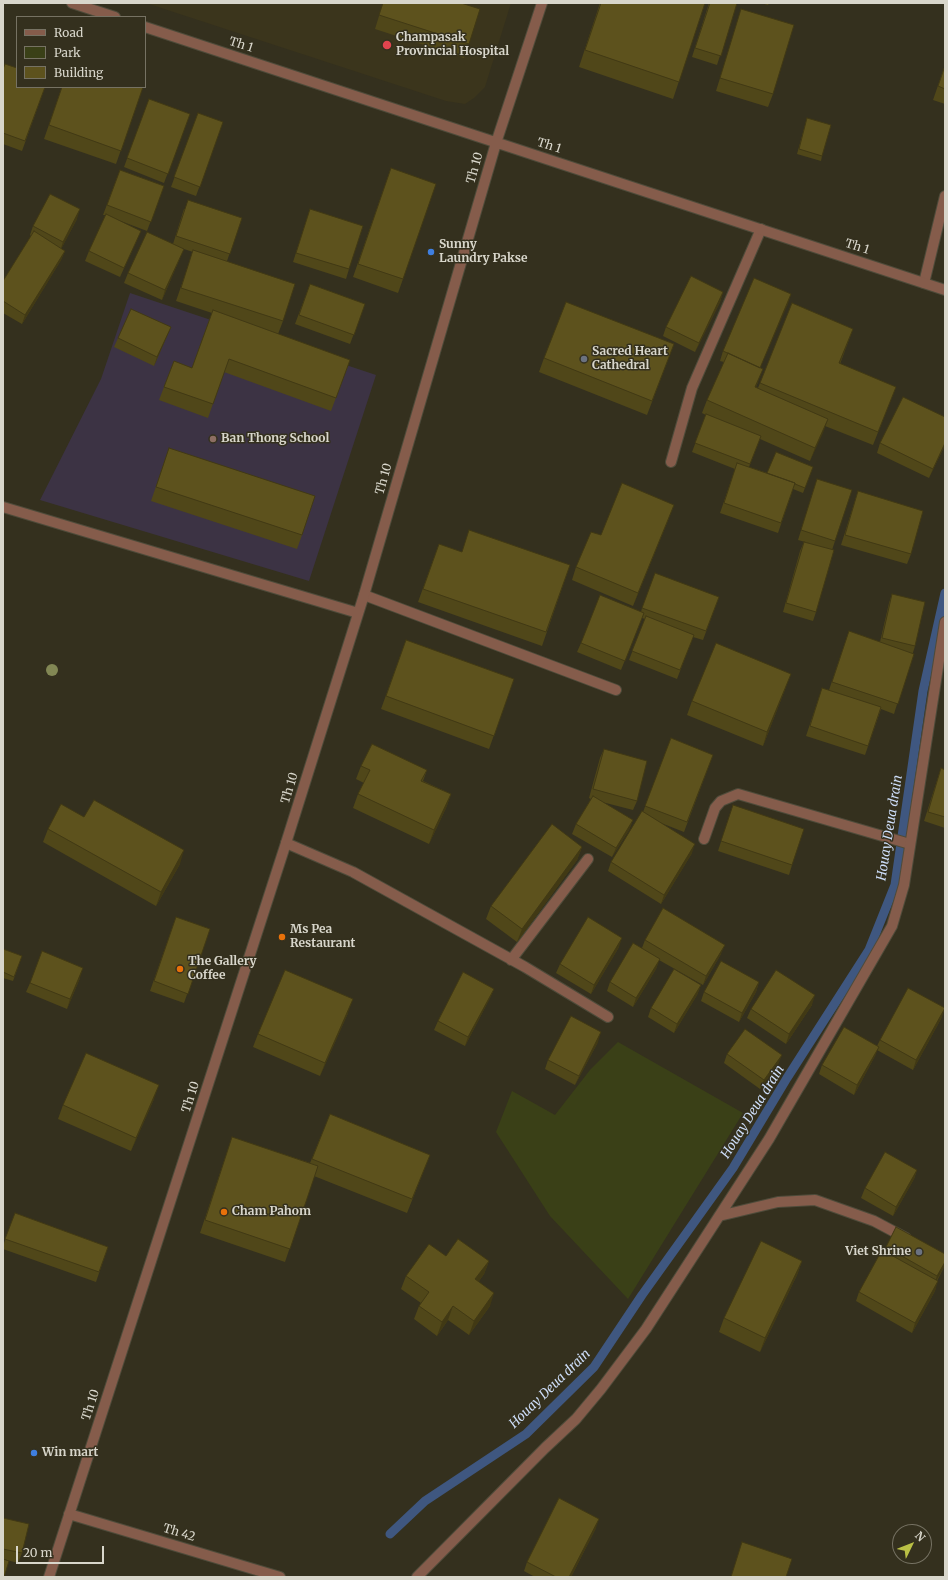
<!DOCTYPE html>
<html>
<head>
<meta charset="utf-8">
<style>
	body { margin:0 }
	#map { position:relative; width:948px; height:1580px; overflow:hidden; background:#34301e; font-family:Merriweather,serif }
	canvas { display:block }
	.frame { position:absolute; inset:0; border:4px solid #d8d6cb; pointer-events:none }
	.legend { position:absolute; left:16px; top:16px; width:130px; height:72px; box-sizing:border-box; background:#34301e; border:1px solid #767263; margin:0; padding:5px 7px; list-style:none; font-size:12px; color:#d8d6cb }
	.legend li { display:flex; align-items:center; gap:8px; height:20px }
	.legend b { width:20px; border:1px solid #767263 }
	.north { position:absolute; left:892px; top:1524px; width:40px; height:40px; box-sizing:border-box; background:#34301e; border:1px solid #767263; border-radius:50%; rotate:47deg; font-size:11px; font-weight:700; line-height:16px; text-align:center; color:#d8d6cb }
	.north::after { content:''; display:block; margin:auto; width:14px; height:18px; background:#bac045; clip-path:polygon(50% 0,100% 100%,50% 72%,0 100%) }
	.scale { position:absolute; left:16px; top:1546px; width:88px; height:18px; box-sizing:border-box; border:2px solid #d8d6cb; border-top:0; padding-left:5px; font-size:12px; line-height:14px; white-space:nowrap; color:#d8d6cb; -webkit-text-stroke:3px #34301e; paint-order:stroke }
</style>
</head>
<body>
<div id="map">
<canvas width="948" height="1580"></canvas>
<div class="frame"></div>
<ul class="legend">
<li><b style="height:5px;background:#855c4b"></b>Road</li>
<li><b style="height:11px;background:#3a4017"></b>Park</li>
<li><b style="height:11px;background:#5d521d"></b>Building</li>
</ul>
<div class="north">N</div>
<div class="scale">20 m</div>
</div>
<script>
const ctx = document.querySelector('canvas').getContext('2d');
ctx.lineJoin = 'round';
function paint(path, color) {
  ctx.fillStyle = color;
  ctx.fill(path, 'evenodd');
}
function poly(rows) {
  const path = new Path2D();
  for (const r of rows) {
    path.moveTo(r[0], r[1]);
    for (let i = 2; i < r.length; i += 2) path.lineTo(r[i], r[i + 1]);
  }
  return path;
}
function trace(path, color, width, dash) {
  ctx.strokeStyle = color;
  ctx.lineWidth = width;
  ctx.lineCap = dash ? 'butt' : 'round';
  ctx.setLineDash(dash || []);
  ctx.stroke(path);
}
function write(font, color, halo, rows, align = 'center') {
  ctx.font = font + ' Merriweather,serif';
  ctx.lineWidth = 3;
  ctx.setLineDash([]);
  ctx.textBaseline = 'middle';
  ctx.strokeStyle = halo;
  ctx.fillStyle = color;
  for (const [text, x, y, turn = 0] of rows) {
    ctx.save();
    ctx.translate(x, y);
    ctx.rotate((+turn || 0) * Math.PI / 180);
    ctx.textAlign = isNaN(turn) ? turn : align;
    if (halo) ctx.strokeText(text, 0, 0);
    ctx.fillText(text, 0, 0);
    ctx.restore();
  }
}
paint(poly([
	[146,3,511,3,485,87,474,98,465,104,446,101]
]), '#3b351c');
paint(poly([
	[130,293,376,375,309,581,40,500,101,379]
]), '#3c3344');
paint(poly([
	[618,1042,743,1113,628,1299,550,1216,496,1132,512,1091,555,1115,590,1070]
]), '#3a4017');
trace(poly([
	[390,1534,425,1501,526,1434,594,1367,642,1295,733,1168,787,1078,869,950,895,885,923,691,945,593]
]), '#3f5780', 9);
const lane = poly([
	[924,283,945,196],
	[671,462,692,388,761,229],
	[364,595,616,690],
	[704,839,715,808,721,801,738,794,910,844],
	[286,843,353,872,525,967,608,1017],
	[511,960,588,859]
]);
const street = poly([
	[72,3,115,17],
	[145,27,945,290],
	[3,507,358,613],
	[719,1216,778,1202,815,1200,874,1221,906,1238],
	[69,1514,280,1577],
	[49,1577,286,843,364,595,496,143,542,3],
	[417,1577,545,1448,576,1419,601,1389,646,1329,769,1139,892,926,904,885,945,622]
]);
trace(lane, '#4e4b3a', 12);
trace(street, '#4e4b3a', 12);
trace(lane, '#855c4b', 10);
trace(street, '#855c4b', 10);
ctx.fillStyle = '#828754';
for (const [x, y] of [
	[52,670]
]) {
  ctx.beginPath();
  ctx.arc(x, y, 6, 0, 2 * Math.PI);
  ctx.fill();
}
paint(poly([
	[383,3,461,3,469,44,464,58,375,29],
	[600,3,705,3,673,99,579,67],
	[709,3,737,3,717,65,692,57],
	[761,3,769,3,768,5],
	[741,9,773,94,768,107,716,91,737,23],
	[945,65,945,104,933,100],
	[3,69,45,87,22,151,3,144],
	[62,87,143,87,116,164,44,139],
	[149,99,190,114,164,183,124,167],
	[198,113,223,122,196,196,171,187],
	[807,118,822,156,821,161,797,154],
	[391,168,403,279,398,293,353,277],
	[120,170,164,186,147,231,118,220,137,240,120,277,85,261,89,251,106,215,103,215],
	[184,209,242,218,227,261,283,321,278,334,350,360,331,411,224,372,208,418,159,400,174,361,192,368,212,313,176,301,193,252,181,248,180,258,162,300,124,283,128,273,173,244],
	[310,209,349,269,346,279,293,262],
	[77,219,61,249,65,251,61,260,22,324,3,313,3,281,31,236,30,235,33,226],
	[310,284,365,304,350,344,295,324],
	[723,292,720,302,695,352,663,336,666,327],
	[791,294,760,368,758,382,756,387,758,388,792,303,853,329,840,364,896,387,873,445,825,426,810,461,760,439,749,467,767,473,813,467,803,493,793,489,778,533,720,513,735,469,692,452,706,415,702,413,707,400,724,362,720,361,723,351],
	[171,327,167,336,154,366,114,347,118,338],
	[674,344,647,415,539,372,544,358],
	[945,417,945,445,929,478,877,453,880,443],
	[169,448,302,535,297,549,151,501],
	[817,479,835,541,832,550,816,612,813,621,783,612,800,551,804,542,809,543,798,540],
	[858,491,911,554,907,564,841,545],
	[669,518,633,606,572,580,576,567,601,535],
	[439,544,461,552,570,565,542,646,418,602],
	[892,594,915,646,894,714,881,709,865,755,806,736,819,697,829,690,849,631,880,642,889,603],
	[719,597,703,640,693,637,677,679,629,660,645,619,642,618,621,670,577,652,581,643,641,612,642,608],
	[406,640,514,679,489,749,381,709],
	[786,687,763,746,687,715,692,701],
	[671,738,713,755,684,832,661,823,692,853,661,904,608,871,611,862,643,812],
	[604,749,637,801,633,810,602,802,633,820,629,830,612,857,572,834,576,824,591,799,589,798,600,758],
	[361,766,427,770,423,781,451,794,446,808,429,844,353,808,358,794,364,783,356,779],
	[941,768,945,770,945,828,924,821],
	[733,805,792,865,789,875,718,851],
	[84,817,180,864,156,906,43,842,48,829],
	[582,847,577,860,517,942,486,919,491,906],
	[176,917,210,929,184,1003,150,991],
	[645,940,721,954,703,985,659,960,656,969,633,1007,607,991,610,982,642,948],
	[619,947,591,994,556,973,560,964],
	[3,949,22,956,13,981,3,978],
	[80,978,67,1009,26,992,30,983],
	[759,982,756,992,739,1022,701,1001,704,992],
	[701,985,697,995,674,1033,648,1017,651,1008],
	[494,989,490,998,465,1046,434,1030,438,1021],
	[812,1005,786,1044,747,1018,751,1009],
	[348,1013,320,1076,253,1047,258,1034],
	[942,1017,913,1070,877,1050,875,1056,854,1095,819,1074,822,1065,877,1046,880,1040],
	[598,1042,575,1085,545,1069,548,1060],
	[727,1054,778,1065,760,1089,724,1063],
	[154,1099,131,1151,58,1119,63,1105],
	[330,1114,430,1155,407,1213,314,1176,285,1262,200,1233,232,1137,310,1163],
	[917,1170,914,1179,893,1216,861,1198,865,1188],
	[15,1213,108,1247,96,1282,3,1249,3,1246],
	[886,1247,945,1254,945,1265,937,1281,935,1291,912,1333,856,1301,859,1292,884,1251],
	[446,1256,489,1261,484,1274,479,1281,490,1306,469,1335,448,1320,437,1336,414,1319,419,1306,421,1303,401,1289,406,1276],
	[802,1261,797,1275,760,1352,719,1332,724,1318],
	[3,1518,22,1553,18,1563,3,1559],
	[596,1528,571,1577,535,1577,524,1571,527,1562]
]), '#504719');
paint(poly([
	[80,209,77,219,60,251,63,242],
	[184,249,180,258,162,300,165,290],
	[65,251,61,260,22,324,25,315],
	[723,292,720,302,695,352,699,343],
	[791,294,788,304,756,377,760,368],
	[171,327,167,336,154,366,157,357],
	[853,329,848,342,834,377,839,363],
	[763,369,758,382,750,400,755,387],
	[828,419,823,433,810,461,815,448],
	[945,443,945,445,929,478,933,469],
	[674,505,669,518,633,606,638,593],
	[791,674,786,687,763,746,767,732],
	[451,794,446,808,429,844,434,830],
	[633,820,629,830,612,857,616,848],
	[695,844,692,853,661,904,664,895],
	[582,847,577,860,517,942,522,929],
	[184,850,180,864,156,906,161,892],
	[622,938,619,947,591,994,594,985],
	[725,945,721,954,703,985,706,976],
	[660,959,656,969,633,1007,636,998],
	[83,968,80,978,67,1009,70,999],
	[759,982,756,992,739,1022,742,1013],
	[701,985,697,995,674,1033,677,1024],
	[494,989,490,998,465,1046,468,1037],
	[815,995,812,1005,786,1044,789,1034],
	[353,999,348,1013,320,1076,325,1063],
	[945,1008,942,1017,913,1070,916,1060],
	[601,1032,598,1042,575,1085,579,1076],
	[879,1047,875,1056,854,1095,857,1085],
	[782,1055,778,1065,760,1089,764,1080],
	[159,1085,154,1099,131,1151,136,1138],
	[917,1170,914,1179,893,1216,896,1207],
	[489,1261,484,1274,471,1292,475,1279],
	[802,1261,797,1275,760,1352,765,1338],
	[945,1262,945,1265,934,1285,937,1276],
	[938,1281,935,1291,912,1333,915,1323],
	[494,1293,490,1306,469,1335,474,1321],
	[453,1306,448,1320,437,1336,442,1322],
	[599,1519,596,1528,571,1577,569,1577]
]), '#413914');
const building = poly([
	[383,3,461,3,480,9,469,44,379,15,383,3],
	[601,3,705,3,679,82,585,50,601,3],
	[710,3,737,3,721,56,695,48,710,3],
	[741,9,794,25,773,94,720,78,741,9],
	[5,64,17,68,17,87,45,87,25,141,3,133,3,69,5,64],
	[945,66,945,89,938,86,945,66],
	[62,87,143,87,121,151,49,125,62,87],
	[149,99,190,114,168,174,127,158,149,99],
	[198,113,223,122,200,187,174,177,198,113],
	[807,118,831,125,822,156,799,149,807,118],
	[391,168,436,184,403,279,358,264,391,168],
	[120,170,164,186,151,222,107,205,120,170],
	[50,194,80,209,63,242,33,226,50,194],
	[188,200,242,218,230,254,176,236,188,200],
	[310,209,363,226,349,269,296,253,310,209],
	[106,214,141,231,124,268,89,251,106,214],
	[34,231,65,251,25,315,3,301,3,281,34,231],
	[147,232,184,249,165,290,128,273,147,232],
	[193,250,295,284,283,321,181,288,193,250],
	[691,276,723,292,699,343,666,327,691,276],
	[754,278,791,294,760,368,723,351,754,278],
	[310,284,365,304,354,335,299,315,310,284],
	[566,302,674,344,652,401,544,358,566,302],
	[792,303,853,329,839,363,896,387,878,432,760,383,792,303],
	[131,309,171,327,157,357,118,338,131,309],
	[213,310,350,360,336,398,229,359,213,404,164,387,174,361,192,368,213,310],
	[728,353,763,369,755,387,828,419,815,448,707,400,728,353],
	[903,397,945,417,945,443,933,469,880,443,903,397],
	[706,414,761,436,750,464,695,443,706,414],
	[169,448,315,496,302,535,156,487,169,448],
	[776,452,813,467,805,488,795,484,795,483,767,473,776,452],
	[737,463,795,483,781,523,724,503,737,463],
	[817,479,852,490,835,541,801,530,817,479],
	[622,483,674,505,638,593,576,567,591,532,601,535,622,483],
	[858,491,923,511,911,554,845,535,858,491],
	[469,530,570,565,546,632,423,589,439,544,462,552,469,530],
	[804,542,834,550,816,612,786,603,804,542],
	[655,573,719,597,706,631,642,608,655,573],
	[892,594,925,602,915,646,882,638,892,594],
	[600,595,644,613,625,661,581,643,600,595],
	[646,616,694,635,680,670,632,651,646,616],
	[849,631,914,654,898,704,832,682,849,631],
	[406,640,514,679,494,736,386,696,406,640],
	[716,643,791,674,767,732,692,701,716,643],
	[822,688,881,707,868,746,810,726,822,688],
	[671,738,713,755,687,822,645,806,671,738],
	[372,744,427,770,421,781,451,794,434,830,358,794,370,770,361,766,372,744],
	[604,749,647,761,637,801,593,789,604,749],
	[941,768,945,770,945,817,928,812,941,768],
	[593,796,633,820,616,848,576,824,593,796],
	[94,800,184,850,161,892,48,829,61,804,84,817,94,800],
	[733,805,804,829,792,865,721,841,733,805],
	[642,811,695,844,664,895,611,862,642,811],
	[552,824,582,847,522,929,491,906,552,824],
	[663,908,725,945,706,976,645,940,663,908],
	[176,917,210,929,188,994,154,981,176,917],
	[588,917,622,938,594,985,560,964,588,917],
	[633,943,660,959,636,998,610,982,633,943],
	[3,949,22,956,14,977,3,972,3,949],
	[42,951,83,968,70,999,30,983,42,951],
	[721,961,759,982,742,1013,704,992,721,961],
	[674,969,701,985,677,1024,651,1008,674,969],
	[285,970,353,999,325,1063,258,1034,285,970],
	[776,970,815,995,789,1034,751,1009,776,970],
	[463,972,494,989,468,1037,438,1021,463,972],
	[908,988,945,1008,916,1060,880,1040,908,988],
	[571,1016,601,1032,579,1076,548,1060,571,1016],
	[844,1027,879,1047,857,1085,822,1065,844,1027],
	[745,1029,782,1055,764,1080,727,1054,745,1029],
	[86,1053,159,1085,136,1138,63,1105,86,1053],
	[330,1114,430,1155,412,1199,312,1159,330,1114],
	[232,1137,318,1166,290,1249,205,1220,232,1137],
	[885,1152,917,1170,896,1207,865,1188,885,1152],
	[15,1213,108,1247,99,1272,5,1239,15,1213],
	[896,1227,945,1254,945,1262,937,1276,886,1247,896,1227],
	[458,1239,489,1261,475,1279,494,1293,474,1321,453,1306,442,1322,419,1306,429,1292,406,1276,429,1244,446,1256,458,1239],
	[761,1241,802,1261,765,1338,724,1318,761,1241],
	[882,1250,938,1281,915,1323,859,1292,882,1250],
	[559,1498,599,1519,569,1577,556,1577,527,1562,559,1498],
	[3,1518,29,1524,22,1553,3,1549,3,1518],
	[742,1542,792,1559,786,1577,731,1577,742,1542],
	[3,1559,9,1561,4,1577,3,1577,3,1559]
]);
paint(building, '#5d521d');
trace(building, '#413914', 1);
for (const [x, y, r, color] of [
	[387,45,5,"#e0444e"],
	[431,252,4,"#3f7fe0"],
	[584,359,4,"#6b7280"],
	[213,439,4,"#8d6e63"],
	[282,937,4,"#e8710a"],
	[180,969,4,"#e8710a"],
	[224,1212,4,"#e8710a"],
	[919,1252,4,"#6b7280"],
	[34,1453,4,"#3f7fe0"]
]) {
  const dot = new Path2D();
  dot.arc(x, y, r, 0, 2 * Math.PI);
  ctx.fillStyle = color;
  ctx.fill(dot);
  trace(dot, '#34301e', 1.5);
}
write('bold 12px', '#d8d6cb', '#34301e', [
	["Champasak",396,38],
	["Provincial Hospital",396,52],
	["Sunny",439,245],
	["Laundry Pakse",439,259],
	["Sacred Heart",592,352],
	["Cathedral",592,366],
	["Ban Thong School",221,439],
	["Ms Pea",290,930],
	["Restaurant",290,944],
	["The Gallery",188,962],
	["Coffee",188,976],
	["Cham Pahom",232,1212],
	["Viet Shrine",911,1252,"right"],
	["Win mart",42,1453]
], 'left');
write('12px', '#d8d6cb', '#34301e', [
	["Th 1",241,45,18],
	["Th 1",549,146,18],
	["Th 10",475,168,-74],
	["Th 1",857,247,18],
	["Th 10",384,479,-74],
	["Th 10",290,788,-73],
	["Th 10",191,1097,-72],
	["Th 10",91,1405,-72],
	["Th 42",179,1533,17]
]);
write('italic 13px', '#cdddf8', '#34301e', [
	["Houay Deua drain",890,828,-81],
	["Houay Deua drain",753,1112,-58],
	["Houay Deua drain",550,1389,-44]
]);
</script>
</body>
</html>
